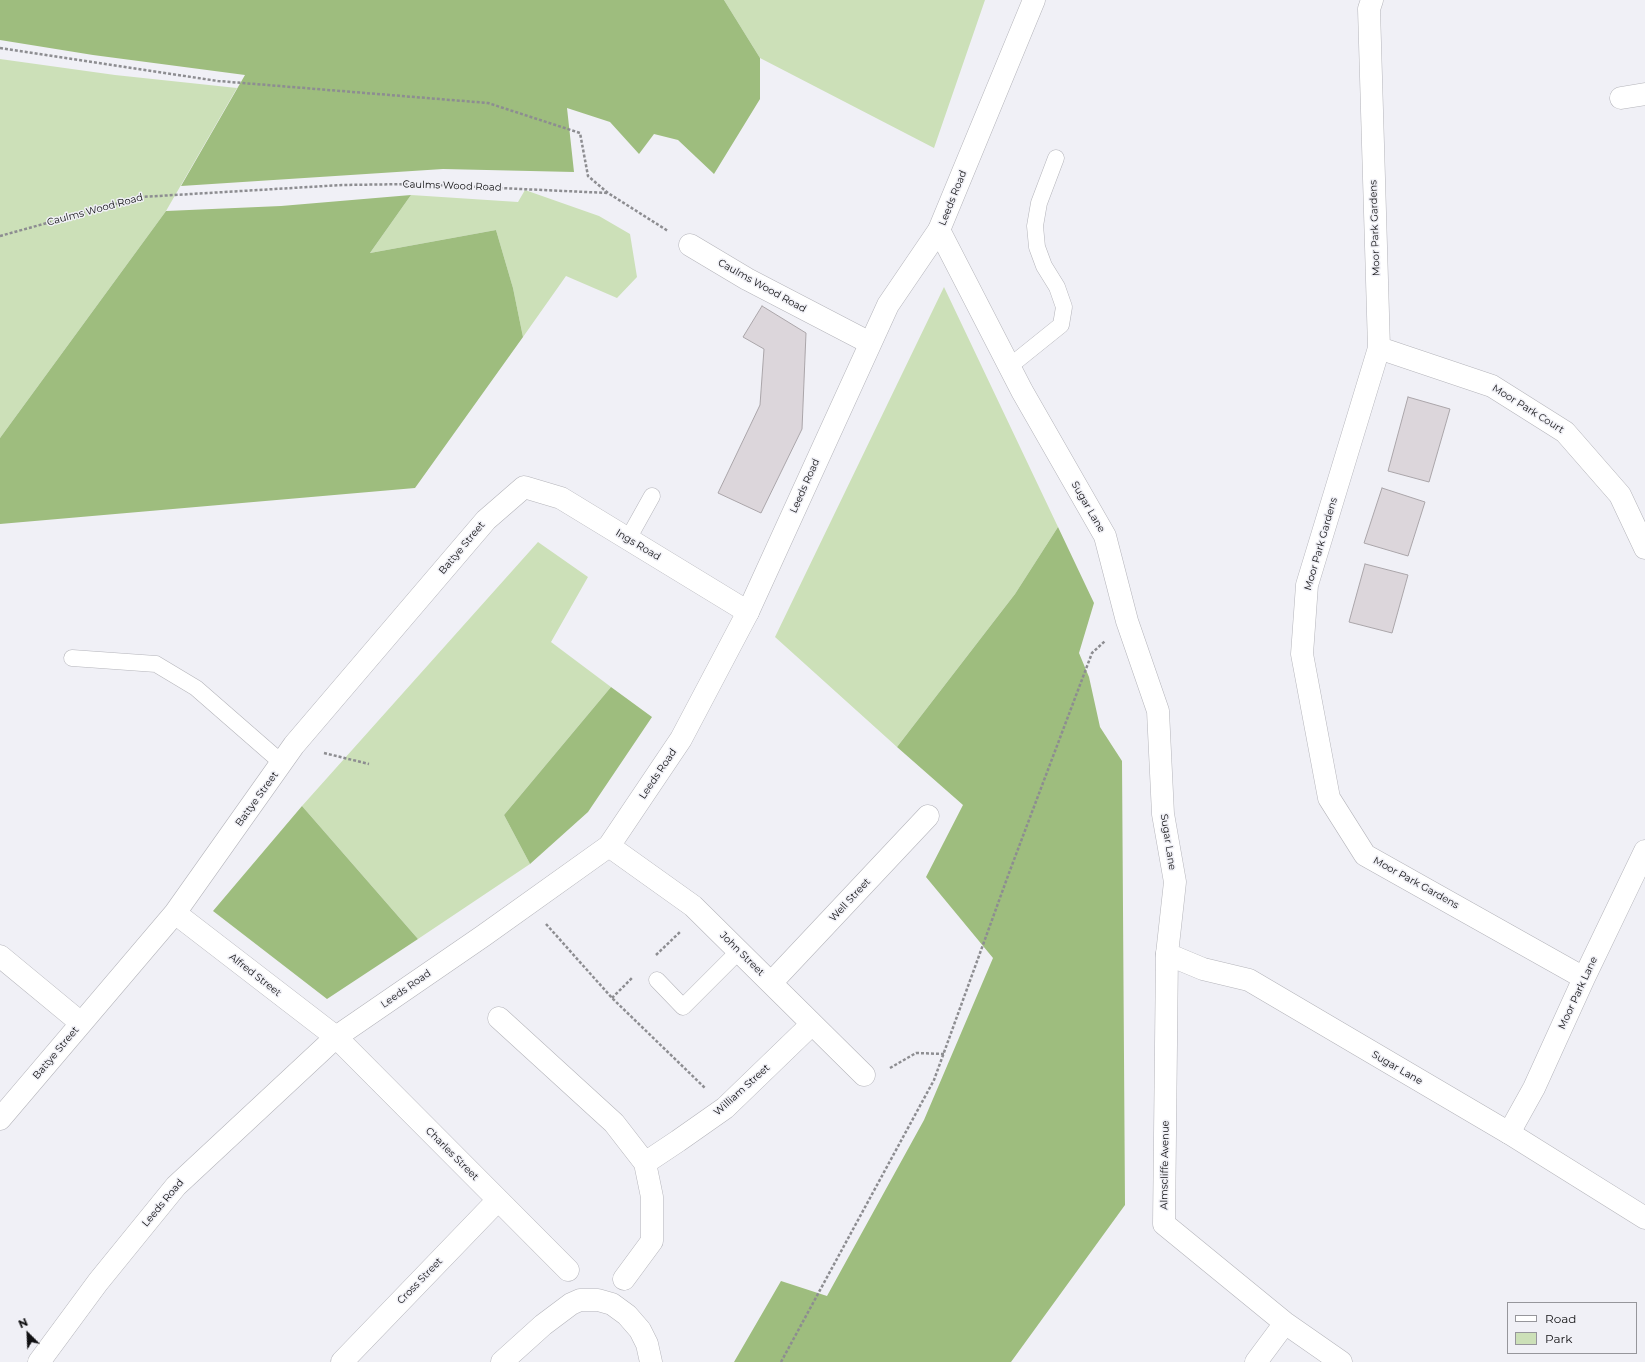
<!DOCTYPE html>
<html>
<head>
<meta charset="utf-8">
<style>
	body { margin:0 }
	#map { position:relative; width:1645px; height:1362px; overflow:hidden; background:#f0f0f6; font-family:Montserrat,sans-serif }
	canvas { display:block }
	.legend { position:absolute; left:1507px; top:1302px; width:130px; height:52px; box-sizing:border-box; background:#f0f0f6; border:1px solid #96969b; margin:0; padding:5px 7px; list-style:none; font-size:12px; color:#101012 }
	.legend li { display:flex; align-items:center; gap:8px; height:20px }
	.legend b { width:20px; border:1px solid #96969b }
	.north { position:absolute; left:8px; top:1314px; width:40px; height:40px; -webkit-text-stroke:3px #f0f0f6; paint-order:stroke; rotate:336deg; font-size:11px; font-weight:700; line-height:16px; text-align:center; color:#101012 }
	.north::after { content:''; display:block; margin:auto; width:14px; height:18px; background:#101012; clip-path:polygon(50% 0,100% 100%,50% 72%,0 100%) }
</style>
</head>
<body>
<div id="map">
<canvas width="1645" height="1362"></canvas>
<ul class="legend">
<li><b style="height:5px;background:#fff"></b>Road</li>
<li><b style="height:11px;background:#cce0b8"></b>Park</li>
</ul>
<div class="north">N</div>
</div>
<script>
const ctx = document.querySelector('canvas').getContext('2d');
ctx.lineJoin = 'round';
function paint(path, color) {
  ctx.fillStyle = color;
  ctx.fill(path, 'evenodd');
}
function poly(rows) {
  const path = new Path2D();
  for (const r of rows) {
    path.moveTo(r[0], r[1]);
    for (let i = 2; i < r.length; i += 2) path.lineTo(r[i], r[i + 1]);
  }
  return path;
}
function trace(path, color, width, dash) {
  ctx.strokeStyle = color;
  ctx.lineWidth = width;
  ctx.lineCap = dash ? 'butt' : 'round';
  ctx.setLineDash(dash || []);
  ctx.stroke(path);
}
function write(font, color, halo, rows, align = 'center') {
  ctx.font = font + ' Montserrat,sans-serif';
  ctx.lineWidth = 3;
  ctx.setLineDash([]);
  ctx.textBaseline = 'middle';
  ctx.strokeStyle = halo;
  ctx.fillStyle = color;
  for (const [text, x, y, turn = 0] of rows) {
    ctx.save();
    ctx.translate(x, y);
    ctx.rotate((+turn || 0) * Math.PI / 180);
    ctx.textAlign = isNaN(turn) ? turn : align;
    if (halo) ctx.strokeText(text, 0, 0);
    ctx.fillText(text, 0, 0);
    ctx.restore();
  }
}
paint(poly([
	[724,0,985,0,934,148,760,58],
	[0,59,115,75,237,88,166,211,0,438],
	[525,190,599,216,630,234,637,277,617,298,566,276,523,337,513,288,496,230,370,253,411,195,518,202],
	[944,287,1058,527,1015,594,897,747,775,637],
	[538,542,588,577,551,642,611,687,504,815,530,864,418,939,302,806]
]), '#cce0b8');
paint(poly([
	[0,0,724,0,760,58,760,99,714,174,678,140,654,134,639,154,610,122,567,108,574,172,443,169,181,186,245,75,93,55,0,40],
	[411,195,370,253,496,230,513,288,523,337,415,488,0,524,0,438,166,211,281,206],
	[1058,527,1094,603,1079,653,1089,677,1100,727,1122,761,1125,1205,1011,1362,734,1362,781,1281,827,1296,924,1120,993,958,926,877,963,805,897,747,1015,594],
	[611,687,652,717,588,812,530,864,504,815],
	[302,806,418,939,327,999,213,911]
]), '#9ebd7e');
const building = poly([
	[762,306,806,333,802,429,761,513,718,493,760,405,764,349,743,337,762,306],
	[1408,397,1450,409,1429,482,1388,471,1408,397],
	[1382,488,1425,502,1408,556,1364,543,1382,488],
	[1365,564,1408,575,1392,633,1349,622,1365,564]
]);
paint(building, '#dcd6db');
trace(building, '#aaa5a9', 1);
const lane = poly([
	[1010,366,1061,325,1064,307,1057,287,1044,266,1037,247,1035,226,1039,203,1056,158],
	[628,539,652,496],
	[72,658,156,664,196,688,282,763],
	[657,980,683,1007,739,951]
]);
const street = poly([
	[1372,0,1369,9,1379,348,1307,585,1302,654,1329,798,1365,855,1584,978],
	[1621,98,1645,94],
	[690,245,747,279,870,343],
	[1379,348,1492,386,1565,432,1620,495,1645,548],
	[609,846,693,906,864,1075],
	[175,913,336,1037,568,1270],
	[1167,954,1164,1224,1285,1323,1341,1362],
	[0,956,81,1023],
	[771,983,928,816],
	[499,1018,614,1123,645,1163,652,1197,652,1241,624,1279],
	[0,1119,175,913,294,745,486,520,524,487,561,498,748,612],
	[1509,1133,1534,1088,1584,978,1645,851],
	[645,1163,678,1141,725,1108,812,1024],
	[342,1362,498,1200],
	[502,1362,543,1325,571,1304,580,1300,598,1300,612,1304,627,1315,640,1330,647,1344,651,1362],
	[1256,1362,1285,1323]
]);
const secondary = poly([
	[939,230,1022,391,1105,536,1127,621,1158,711,1163,814,1175,882,1167,954,1203,969,1249,980,1509,1133,1645,1218]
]);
const primary = poly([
	[39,1362,98,1282,176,1186,336,1037,483,936,609,846,681,739,748,612,888,305,939,230,1034,0]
]);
trace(lane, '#b4b4ba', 17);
trace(street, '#b4b4ba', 23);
trace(secondary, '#b4b4ba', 23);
trace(primary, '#b4b4ba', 23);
trace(poly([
	[0,48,218,81,488,103,580,133,588,176,608,193,668,231],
	[0,236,141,197,342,185,412,184,608,193],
	[324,753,369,764],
	[546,924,612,998,705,1088],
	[656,955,680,932],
	[612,998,632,978],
	[890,1068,916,1053,944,1054],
	[781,1362,934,1080,1009,873,1092,653,1105,641]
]), '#8d8d91', 2.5, [3, 2]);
trace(lane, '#fff', 16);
trace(street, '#fff', 22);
trace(secondary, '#fff', 22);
trace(primary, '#fff', 22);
write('10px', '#101012', '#f0f0f6', [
	["Caulms Wood Road",452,186,2],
	["Leeds Road",953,198,-68],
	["Caulms Wood Road",95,210,-15],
	["Moor Park Gardens",1375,228,-92],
	["Caulms Wood Road",762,286,29],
	["Moor Park Court",1528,409,32],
	["Leeds Road",805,486,-66],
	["Sugar Lane",1088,507,60],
	["Moor Park Gardens",1321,544,-74],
	["Ings Road",638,545,31],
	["Battye Street",462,548,-50],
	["Leeds Road",658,774,-56],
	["Battye Street",257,799,-54],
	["Sugar Lane",1168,842,81],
	["Moor Park Gardens",1416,883,29],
	["Well Street",850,900,-47],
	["John Street",742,954,45],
	["Alfred Street",255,975,38],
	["Leeds Road",406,989,-35],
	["Moor Park Lane",1578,993,-65],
	["Battye Street",56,1053,-50],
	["Sugar Lane",1397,1068,30],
	["William Street",742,1090,-42],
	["Charles Street",452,1154,45],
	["Almscliffe Avenue",1165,1165,-89],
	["Leeds Road",163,1203,-50],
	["Cross Street",420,1281,-46]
]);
</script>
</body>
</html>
